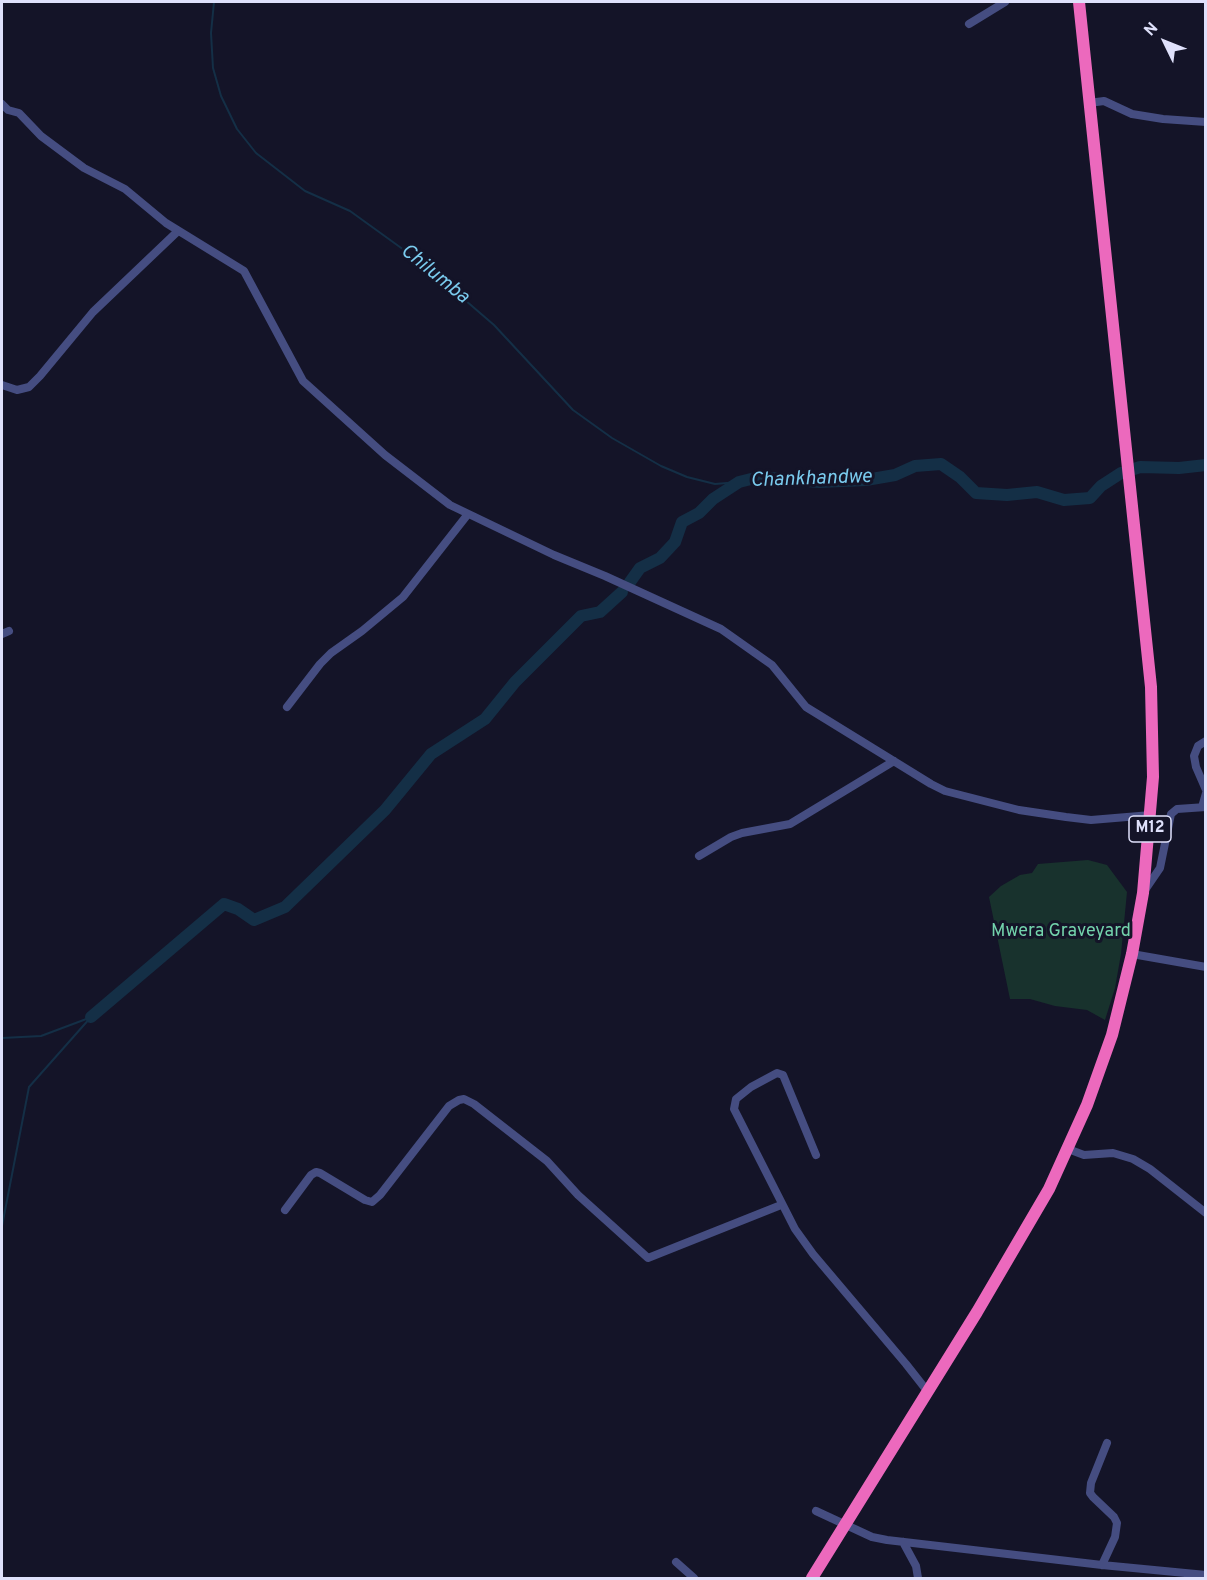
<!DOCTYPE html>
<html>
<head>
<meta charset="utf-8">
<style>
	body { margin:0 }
	#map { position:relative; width:1207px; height:1580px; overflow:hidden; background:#141428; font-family:Overpass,sans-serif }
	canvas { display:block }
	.frame { position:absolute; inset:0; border:3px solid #dfe1fb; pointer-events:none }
	.north { position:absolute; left:1135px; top:12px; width:60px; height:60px; -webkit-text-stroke:4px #141428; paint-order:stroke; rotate:313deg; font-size:16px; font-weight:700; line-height:24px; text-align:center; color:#dfe1fb }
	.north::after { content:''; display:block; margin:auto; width:21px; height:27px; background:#dfe1fb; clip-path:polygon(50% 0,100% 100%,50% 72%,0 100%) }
</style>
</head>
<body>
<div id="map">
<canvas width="1207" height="1580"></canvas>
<div class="frame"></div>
<div class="north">N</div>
</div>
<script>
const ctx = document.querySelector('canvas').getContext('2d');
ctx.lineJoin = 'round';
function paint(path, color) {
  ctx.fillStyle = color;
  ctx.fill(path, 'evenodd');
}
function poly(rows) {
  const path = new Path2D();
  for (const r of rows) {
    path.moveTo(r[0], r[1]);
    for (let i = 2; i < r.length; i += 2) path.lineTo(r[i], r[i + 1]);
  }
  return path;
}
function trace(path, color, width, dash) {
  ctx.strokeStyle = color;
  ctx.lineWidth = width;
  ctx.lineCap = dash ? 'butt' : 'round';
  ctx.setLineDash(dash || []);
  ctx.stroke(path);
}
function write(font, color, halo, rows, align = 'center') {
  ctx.font = font + ' Overpass,sans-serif';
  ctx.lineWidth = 6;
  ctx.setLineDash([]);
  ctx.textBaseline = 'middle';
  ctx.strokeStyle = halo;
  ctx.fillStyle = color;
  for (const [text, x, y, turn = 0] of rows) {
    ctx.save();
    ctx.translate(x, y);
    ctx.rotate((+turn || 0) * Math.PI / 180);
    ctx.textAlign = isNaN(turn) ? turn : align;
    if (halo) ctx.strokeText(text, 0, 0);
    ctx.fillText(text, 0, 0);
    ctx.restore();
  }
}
paint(poly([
	[1088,860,1107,865,1127,892,1121,954,1115,988,1105,1020,1087,1010,1055,1006,1030,999,1010,999,989,897,1001,886,1020,875,1032,873,1038,864]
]), '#18322d');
trace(poly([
	[214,2,211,33,213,68,221,96,237,129,256,153,305,191,350,211,422,263,494,325,573,410,612,438,661,466,687,477,715,484,739,482],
	[2,1038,41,1036,89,1018],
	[2,1226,29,1087,91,1017]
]), '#142f46', 2);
trace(poly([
	[1134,469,1140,467,1179,468,1206,465],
	[630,582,640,568,660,558,675,542,682,522,699,513,713,499,739,482,759,477,819,482,866,480,895,475,915,466,941,464,960,477,976,493,1007,495,1037,492,1064,500,1090,498,1101,486,1121,473],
	[91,1017,224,904,238,909,254,920,285,907,385,810,431,754,485,719,515,682,581,616,600,612,622,592]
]), '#142f46', 12);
trace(poly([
	[969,24,1005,2],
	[1089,103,1104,101,1132,114,1163,119,1206,122],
	[2,104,8,110,19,113,41,136,84,168,125,189,166,223,244,271,303,381,385,455,450,505,554,555,605,576,721,629,772,665,806,707,931,784,945,791,1019,810,1066,817,1091,820,1151,815],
	[2,385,17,390,29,387,40,376,93,312,178,231],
	[2,634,9,631],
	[287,707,320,664,331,653,362,631,403,597,468,514],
	[1206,741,1198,746,1194,756,1196,767,1206,790],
	[1202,807,1206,793],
	[699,856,731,837,742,833,790,824,894,761],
	[1145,890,1160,868,1171,814,1177,809,1206,807],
	[1132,954,1206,967],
	[1068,1149,1084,1155,1113,1153,1133,1159,1150,1169,1206,1213],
	[816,1155,783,1075,777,1073,751,1087,736,1099,734,1109,795,1229,813,1254,906,1364,928,1392],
	[285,1210,311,1175,316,1172,320,1173,365,1200,372,1202,380,1195,449,1106,459,1100,464,1099,474,1104,547,1161,578,1195,648,1258,781,1205],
	[816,1511,872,1537,887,1540,1102,1565,1206,1575],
	[903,1542,916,1566,918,1578],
	[676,1562,694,1578],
	[1102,1565,1115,1537,1117,1523,1114,1517,1093,1497,1090,1493,1091,1483,1107,1443]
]), '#454d81', 8);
trace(poly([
	[812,1578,977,1312,1049,1189,1087,1105,1112,1035,1132,954,1143,893,1153,777,1151,687,1079,2]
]), '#ec69bd', 12);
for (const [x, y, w] of [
	[1150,829,42]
]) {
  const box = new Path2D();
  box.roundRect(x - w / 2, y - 13, w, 26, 4.5);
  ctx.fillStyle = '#141428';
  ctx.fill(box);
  trace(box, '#dfe1fb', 1.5);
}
write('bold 16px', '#dfe1fb', null, [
	["M12",1150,829]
]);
write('18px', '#73d3ac', '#141428', [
	["Mwera Graveyard",1061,932]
]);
write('italic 20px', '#7acbee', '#141428', [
	["Chilumba",434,275,39],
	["Chankhandwe",811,480,-2]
]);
</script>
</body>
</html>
